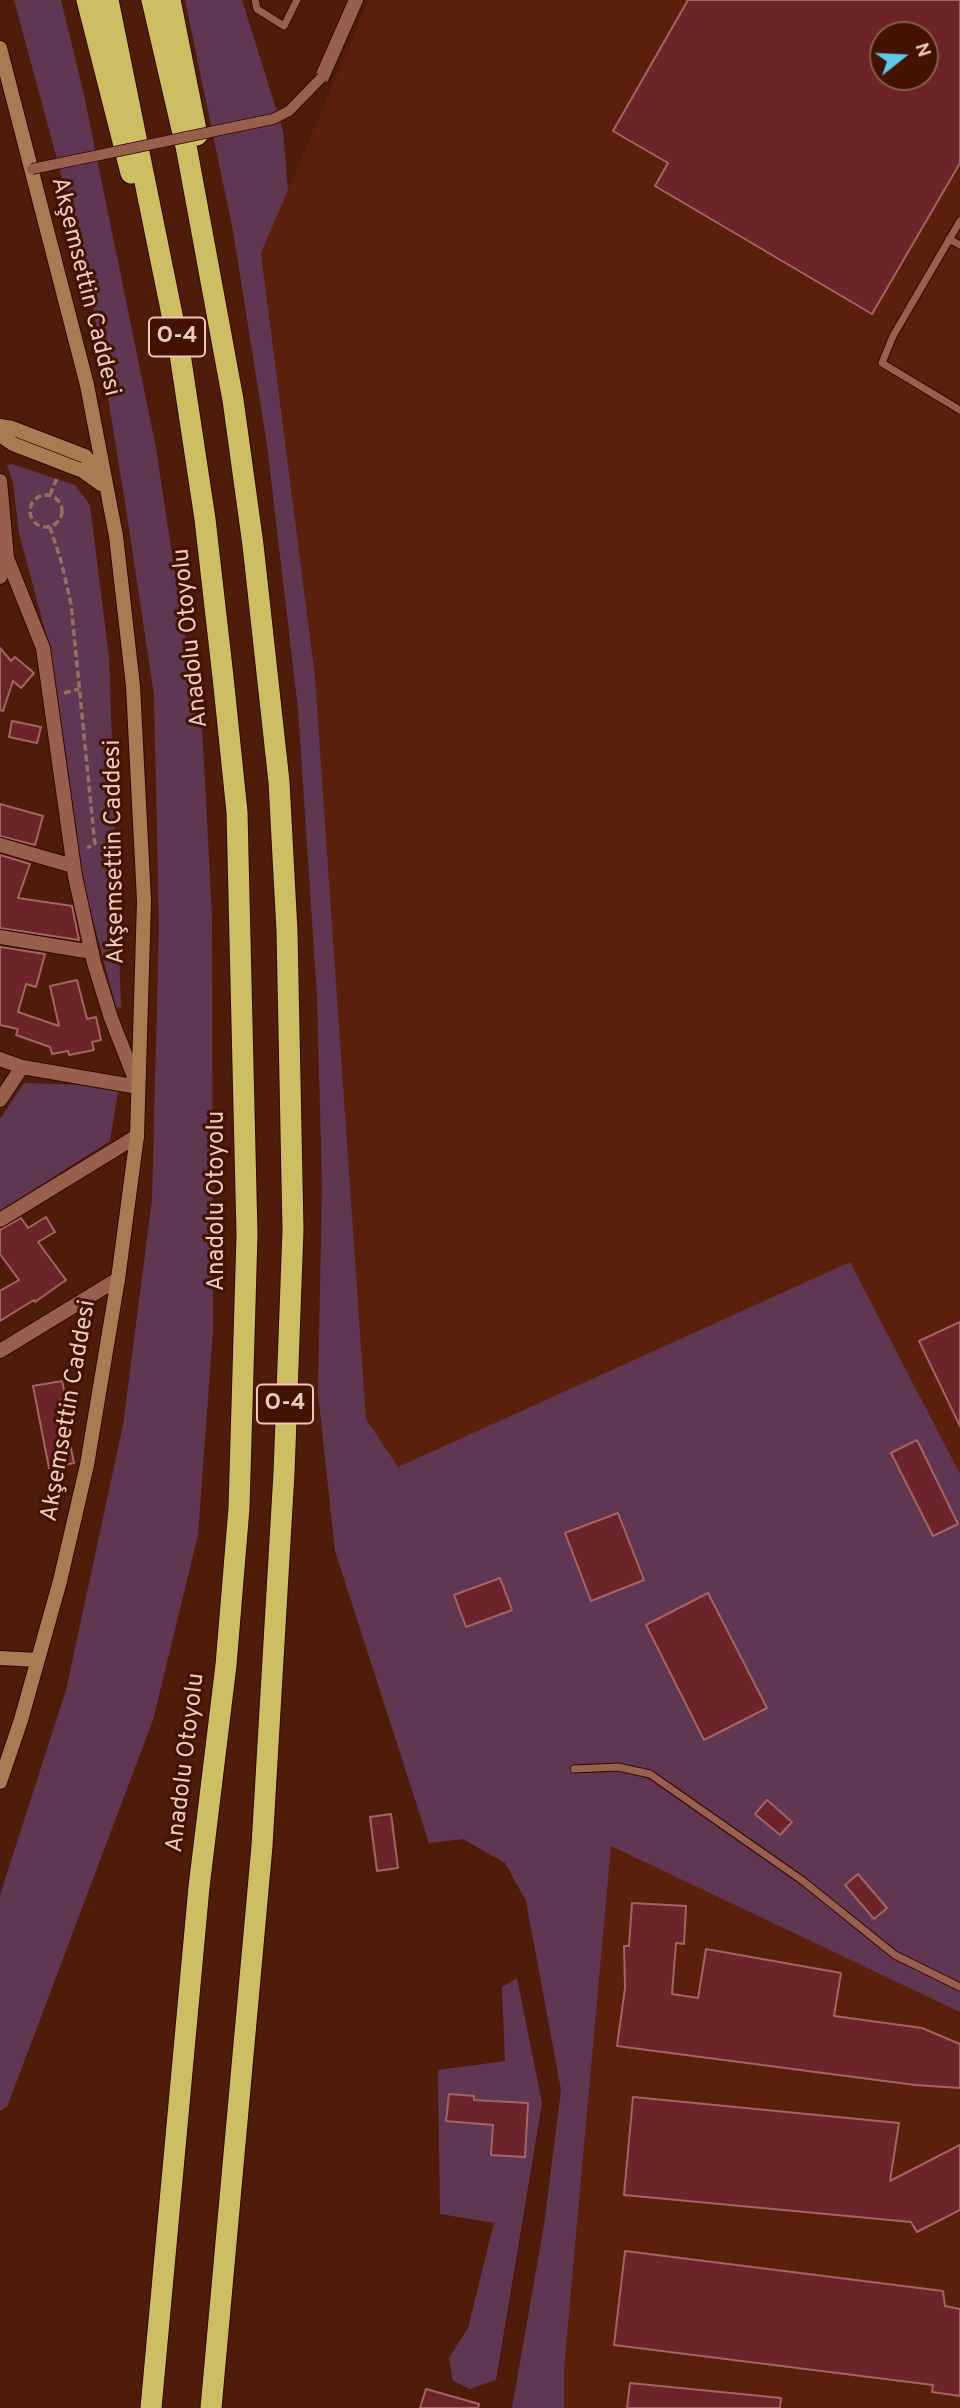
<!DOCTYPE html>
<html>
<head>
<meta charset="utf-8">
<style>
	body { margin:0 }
	#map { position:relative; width:960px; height:2408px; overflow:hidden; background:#4f1c0a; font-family:Overpass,sans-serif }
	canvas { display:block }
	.north { position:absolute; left:869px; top:21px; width:70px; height:70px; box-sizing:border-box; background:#431201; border:2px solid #865c4d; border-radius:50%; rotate:72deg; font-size:19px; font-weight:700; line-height:28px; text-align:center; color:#ebcabf }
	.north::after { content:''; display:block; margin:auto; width:24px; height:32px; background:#5bc8e6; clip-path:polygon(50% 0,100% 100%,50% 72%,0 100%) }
</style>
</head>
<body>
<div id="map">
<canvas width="960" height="2408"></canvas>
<div class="north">N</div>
</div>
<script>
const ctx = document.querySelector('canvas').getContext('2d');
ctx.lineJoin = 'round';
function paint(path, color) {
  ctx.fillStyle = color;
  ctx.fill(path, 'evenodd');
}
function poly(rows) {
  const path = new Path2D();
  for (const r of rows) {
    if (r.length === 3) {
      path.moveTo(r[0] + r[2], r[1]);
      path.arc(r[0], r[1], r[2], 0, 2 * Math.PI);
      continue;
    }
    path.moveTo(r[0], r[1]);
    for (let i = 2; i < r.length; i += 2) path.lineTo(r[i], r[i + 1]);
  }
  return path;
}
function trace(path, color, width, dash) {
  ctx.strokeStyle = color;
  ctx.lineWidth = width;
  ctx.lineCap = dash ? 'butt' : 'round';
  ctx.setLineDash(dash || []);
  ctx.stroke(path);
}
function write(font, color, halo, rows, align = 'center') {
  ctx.font = font + ' Overpass,sans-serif';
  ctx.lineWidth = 6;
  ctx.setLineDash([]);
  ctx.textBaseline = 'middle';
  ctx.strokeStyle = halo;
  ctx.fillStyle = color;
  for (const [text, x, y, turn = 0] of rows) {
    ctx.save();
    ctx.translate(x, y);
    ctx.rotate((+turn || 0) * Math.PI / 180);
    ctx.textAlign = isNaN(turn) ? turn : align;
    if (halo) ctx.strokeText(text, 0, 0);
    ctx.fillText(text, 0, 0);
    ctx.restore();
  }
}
paint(poly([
	[369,0,960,0,960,2408,564,2408,564,2369,611,1846,397,1468,366,1419,315,677,261,253],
	[883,35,925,35,925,77,883,77]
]), '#5a200b');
paint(poly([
	[14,0,61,0,84,95,156,448,178,594,202,726,212,916,213,1330,198,1535,153,1720,7,2107,0,2111,0,1895,66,1690,123,1425,152,1200,159,927,154,695,127,515,88,274],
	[185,0,242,0,283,131,288,190,261,253,315,677,366,1419,398,1467,850,1262,960,1474,960,2012,611,1846,564,2369,564,2408,512,2408,544,2225,561,2090,526,1901,505,1863,463,1839,429,1843,335,1551,318,1393,322,1184,317,996,298,709,267,445,233,231],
	[12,464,75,485,90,505,109,657,121,1008,116,1007,78,864,51,653,19,533,13,483,7,465],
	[24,1083,119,1086,110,1141,0,1211,0,1119],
	[517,1978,542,2103,496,2380,470,2389,453,2381,449,2358,468,2328,494,2223,440,2214,438,2070,505,2061,502,1987]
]), '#5f3753');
const building = poly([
	[688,0,960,0,960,163,872,314,655,186,668,163,613,131,688,0],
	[883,35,925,35,925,77,883,77,883,35],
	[0,648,11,661,15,657,34,673,21,688,13,681,3,711,0,710,0,648],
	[12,721,41,727,37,743,9,737,12,721],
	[0,804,43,816,35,845,0,836,0,804],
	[0,855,30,864,18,898,72,906,79,940,0,928,0,855],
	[0,947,45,954,36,987,26,984,18,1012,59,1026,50,986,77,980,87,1019,96,1017,101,1040,92,1042,94,1050,69,1055,68,1051,52,1054,50,1047,16,1035,18,1029,0,1025,0,947],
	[46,1217,55,1232,38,1242,66,1280,35,1302,34,1300,0,1321,0,1291,19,1280,0,1254,0,1230,21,1218,28,1228,46,1217],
	[960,1322,960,1426,919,1341,960,1322],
	[62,1381,66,1399,61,1400,74,1463,49,1468,33,1386,62,1381],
	[917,1440,958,1524,933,1536,891,1453,917,1440],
	[618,1513,644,1580,591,1601,565,1533,618,1513],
	[500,1578,512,1610,466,1627,454,1595,500,1578],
	[708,1593,767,1708,704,1740,646,1625,708,1593],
	[767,1800,792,1822,780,1835,755,1814,767,1800],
	[391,1814,398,1868,377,1871,370,1817,391,1814],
	[858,1874,887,1908,874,1919,845,1885,858,1874],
	[632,1903,686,1906,684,1944,676,1943,672,1994,698,1998,706,1949,841,1973,834,2016,922,2028,960,2044,960,2088,915,2085,617,2046,625,1988,624,1946,629,1946,632,1903],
	[449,2094,474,2096,474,2100,528,2103,525,2157,491,2155,493,2125,446,2121,449,2094],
	[633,2097,899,2123,890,2181,960,2145,960,2210,917,2232,911,2222,624,2195,633,2097],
	[625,2251,943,2291,945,2306,960,2309,960,2396,932,2392,933,2385,614,2345,625,2251],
	[630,2383,781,2398,780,2408,627,2408,630,2383],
	[426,2389,479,2404,478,2408,420,2408,426,2389]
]);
paint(building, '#6c2329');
trace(building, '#a26464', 2);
const service = poly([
	[255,0,257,9,284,26,297,0],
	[960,221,893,336,882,363,960,410],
	[949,239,960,245],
	[574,1769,618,1767,650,1774,803,1881,895,1955,960,1987]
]);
const minor = poly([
	[322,77,356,0],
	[7,558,43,648,75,876,94,963,111,1018,138,1087],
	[0,845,73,866],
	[0,937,92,952],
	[0,1100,22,1067],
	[0,1220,137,1136],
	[0,1351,118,1279]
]);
const tertiary = poly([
	[0,481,7,558,0,577],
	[0,1059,22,1067,138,1087]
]);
const secondary = poly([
	[0,48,87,385,116,536,133,686,144,901,137,1136,118,1279,87,1465,60,1581,21,1720,0,1782],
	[0,426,12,428,85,456,98,471,102,479],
	[0,435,13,444,83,471,101,484],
	[0,1658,38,1660]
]);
const motorway = poly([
	[87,0,131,173],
	[108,0,180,354,205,519,223,677,237,812,247,1235,239,1508,226,1665,199,1887,151,2408],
	[152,0,187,151,233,400,253,545,279,782,287,931,293,1230,284,1473,262,1846,211,2408],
	[170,0,197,135]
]);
trace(service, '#2e0800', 9);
trace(minor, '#2e0800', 16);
trace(tertiary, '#2e0800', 16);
trace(secondary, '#2e0800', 16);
trace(motorway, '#2e0800', 23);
trace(poly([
	[46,511,16],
	[50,495,57,478],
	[50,527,61,561,71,604,94,836,95,844,87,848],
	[64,693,79,689]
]), '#986d5e', 3.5, [7, 3.5]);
trace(service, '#985f4c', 7);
trace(minor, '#985f4c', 14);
trace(tertiary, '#985f4c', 14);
trace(secondary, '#a87b53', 14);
trace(motorway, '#cdbd63', 21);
const pedestrianBridge = poly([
	[32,169,273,119,289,111,322,77]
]);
trace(pedestrianBridge, '#2e0800', 12, []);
trace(pedestrianBridge, '#985f4c', 10);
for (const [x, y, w] of [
	[177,337,56],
	[285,1404,56]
]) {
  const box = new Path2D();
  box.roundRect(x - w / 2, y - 19.5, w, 39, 5);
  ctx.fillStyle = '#431201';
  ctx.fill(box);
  trace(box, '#ebcabf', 2);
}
write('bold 23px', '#ebcabf', null, [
	["O-4",177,337],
	["O-4",285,1404]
]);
write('24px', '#ebcabf', '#431201', [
	["Akşemsettin Caddesi",84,287,76],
	["Anadolu Otoyolu",192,638,-96],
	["Akşemsettin Caddesi",116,852,-91],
	["Anadolu Otoyolu",218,1201,-90],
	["Akşemsettin Caddesi",70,1411,-80],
	["Anadolu Otoyolu",187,1763,-83]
]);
</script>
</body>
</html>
